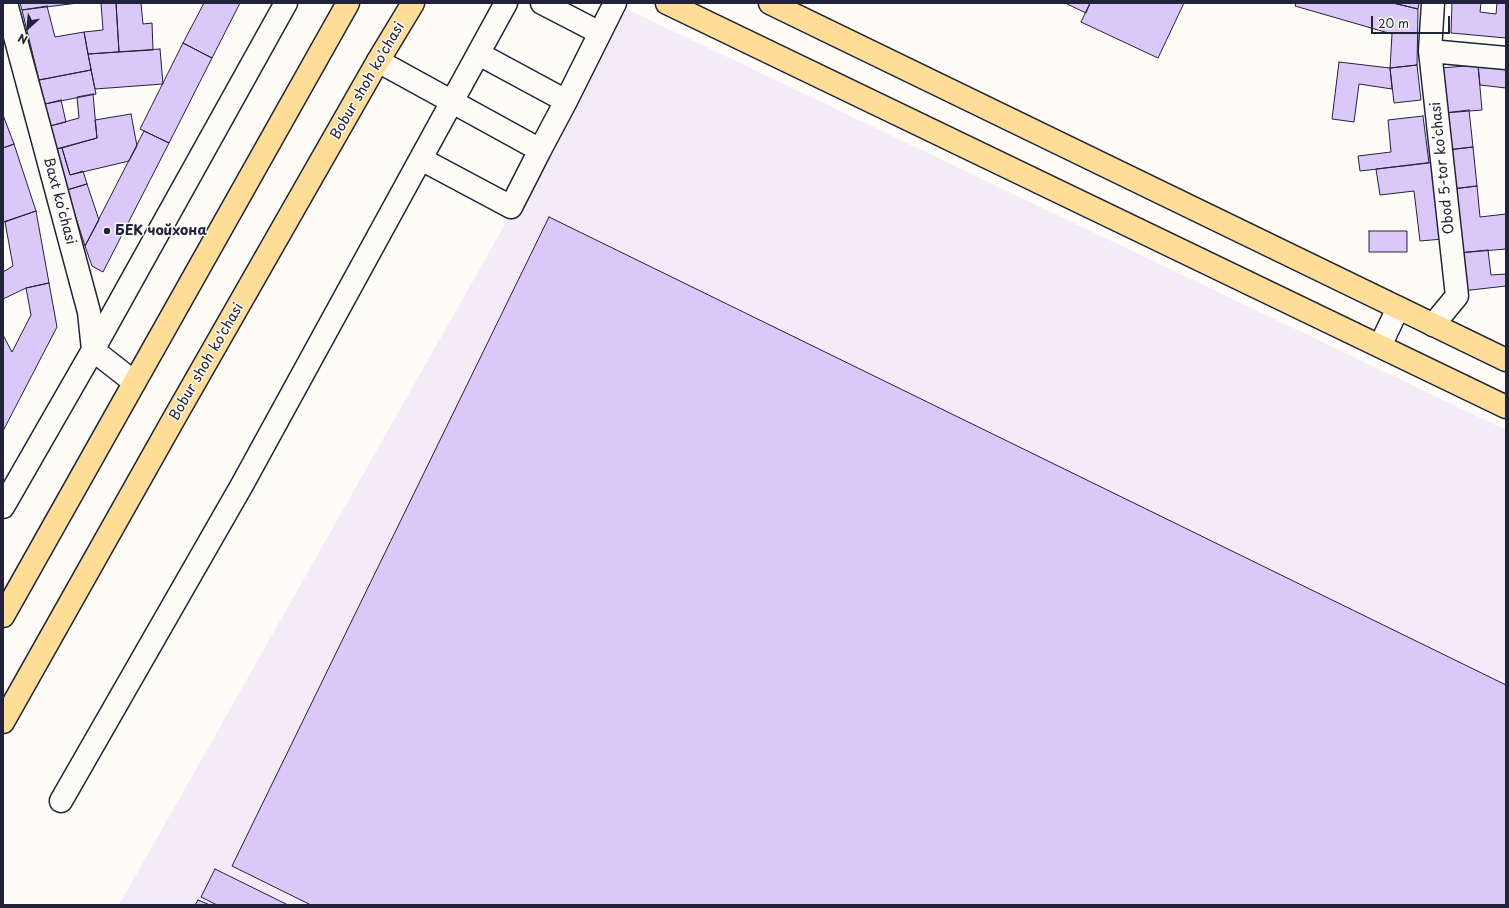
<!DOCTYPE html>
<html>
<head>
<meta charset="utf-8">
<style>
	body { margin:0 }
	#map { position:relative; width:1509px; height:908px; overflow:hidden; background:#fdfcf7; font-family:"Playpen Sans",sans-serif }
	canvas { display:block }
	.frame { position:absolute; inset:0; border:4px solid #22223b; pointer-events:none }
	.north { position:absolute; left:8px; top:8px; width:40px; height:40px; -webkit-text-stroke:3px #fdfcf7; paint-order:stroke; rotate:206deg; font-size:11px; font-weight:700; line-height:16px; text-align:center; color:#22223b }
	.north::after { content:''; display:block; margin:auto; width:14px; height:18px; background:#22223b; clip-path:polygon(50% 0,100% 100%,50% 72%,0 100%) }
	.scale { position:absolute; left:1371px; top:16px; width:79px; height:18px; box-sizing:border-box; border:2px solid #22223b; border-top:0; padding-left:5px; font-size:12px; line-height:14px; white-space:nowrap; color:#22223b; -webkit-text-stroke:3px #fdfcf7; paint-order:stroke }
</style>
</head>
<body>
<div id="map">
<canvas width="1509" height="908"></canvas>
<div class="frame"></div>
<div class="north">N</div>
<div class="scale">20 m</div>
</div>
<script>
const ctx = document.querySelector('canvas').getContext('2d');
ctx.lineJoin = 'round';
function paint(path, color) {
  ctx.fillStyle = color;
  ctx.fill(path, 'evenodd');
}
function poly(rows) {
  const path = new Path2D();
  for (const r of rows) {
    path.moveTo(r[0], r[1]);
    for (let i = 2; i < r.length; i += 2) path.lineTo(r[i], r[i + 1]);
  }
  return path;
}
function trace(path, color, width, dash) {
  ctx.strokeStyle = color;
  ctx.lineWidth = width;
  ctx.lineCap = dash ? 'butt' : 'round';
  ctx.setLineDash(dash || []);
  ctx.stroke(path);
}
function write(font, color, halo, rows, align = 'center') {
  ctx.font = font + ' "Playpen Sans",sans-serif';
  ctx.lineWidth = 3;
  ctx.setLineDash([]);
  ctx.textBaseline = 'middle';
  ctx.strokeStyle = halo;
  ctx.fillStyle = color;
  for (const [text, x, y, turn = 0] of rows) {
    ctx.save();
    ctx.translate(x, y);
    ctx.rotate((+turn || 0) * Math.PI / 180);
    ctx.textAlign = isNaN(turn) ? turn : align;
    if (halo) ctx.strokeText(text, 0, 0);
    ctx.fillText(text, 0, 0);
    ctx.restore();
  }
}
paint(poly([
	[627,9,1506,430,1506,905,119,905]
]), '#f3ecf8');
const building = poly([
	[20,3,78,3,22,10,20,3],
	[101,3,116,3,119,52,88,54,84,32,103,30,101,3],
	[116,3,141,3,143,24,152,23,153,50,119,52,116,3],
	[204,3,240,3,212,58,183,43,204,3],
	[1065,3,1090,3,1086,13,1065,3],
	[1090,3,1184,3,1158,58,1081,22,1090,3],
	[1296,3,1393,3,1418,9,1417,65,1390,68,1392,34,1295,6,1296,3],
	[1393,3,1419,3,1418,9,1393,3],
	[1452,3,1481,3,1480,12,1496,14,1497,3,1506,3,1506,38,1451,33,1452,3],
	[47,6,55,37,84,32,91,70,39,80,22,10,47,6],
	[183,43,212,58,169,143,140,129,183,43],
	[160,49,163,84,95,89,88,54,160,49],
	[1339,62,1390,68,1392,89,1359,84,1354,122,1332,119,1339,62],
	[1417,65,1421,100,1394,103,1390,68,1417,65],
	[1478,65,1482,110,1444,113,1440,68,1478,65],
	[1478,65,1506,68,1506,88,1480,85,1478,65],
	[91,70,96,94,45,104,39,80,91,70],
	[93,94,97,138,56,149,50,126,79,118,77,97,93,94],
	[61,100,66,122,50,126,45,104,61,100],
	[1469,110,1473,147,1447,150,1444,113,1469,110],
	[131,114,137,146,129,161,70,175,62,148,97,138,95,120,131,114],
	[3,115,14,144,3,148,3,115],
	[1423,116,1429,163,1360,171,1358,156,1391,152,1388,120,1423,116],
	[144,131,169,143,103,272,92,266,85,246,144,131],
	[14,144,36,211,3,222,3,148,14,144],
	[1473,147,1477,186,1452,189,1447,150,1473,147],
	[62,148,70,175,83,171,87,184,67,190,56,149,62,148],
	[1434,162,1443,239,1420,241,1414,191,1380,195,1376,169,1434,162],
	[87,184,99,220,85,246,67,190,87,184],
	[1477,186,1480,217,1506,214,1506,249,1458,253,1452,189,1477,186],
	[36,211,49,283,26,288,3,299,3,272,13,266,5,222,36,211],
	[549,217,1506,685,1506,905,311,905,232,866,549,217],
	[1369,231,1407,231,1407,252,1369,252,1369,231],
	[1488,250,1491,275,1506,274,1506,286,1462,291,1458,253,1488,250],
	[49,283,57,327,3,431,3,335,12,352,31,315,26,288,49,283],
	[215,869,288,905,217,905,201,897,215,869],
	[198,900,210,905,195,905,198,900]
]);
paint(building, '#dbc8f9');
trace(building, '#22223b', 1);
const minor = poly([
	[6,3,89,312,93,350,134,382],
	[542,3,600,33],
	[1430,51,1506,58],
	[479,54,566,101],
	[378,61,540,150,566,101,615,3],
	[421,159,511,207,540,150],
	[1433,325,1457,296,1430,51,1433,3],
	[1380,346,1398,308],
	[3,507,93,350,286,3],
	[61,801,242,485,506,3]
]);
const major = poly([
	[667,3,1506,407],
	[770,3,1506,360],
	[3,616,348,3],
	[3,722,176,415,378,61,413,3]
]);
trace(minor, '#22223b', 25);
trace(major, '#22223b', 25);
trace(minor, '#fdfcf7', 22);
trace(major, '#fedd96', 22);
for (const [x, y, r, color] of [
	[107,231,4,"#22223b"]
]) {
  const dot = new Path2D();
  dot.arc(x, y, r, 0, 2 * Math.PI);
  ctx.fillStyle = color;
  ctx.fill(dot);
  trace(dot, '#fdfcf7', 1.5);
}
write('14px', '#22223b', '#fdfcf7', [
	["Bobur shoh ko'chasi",368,81,-60],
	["Obod 5-tor koʻchasi",1443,168,-96],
	["Baxt koʻchasi",59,201,75],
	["Bobur shoh ko'chasi",207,362,-60]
]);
write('bold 14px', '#22223b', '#fdfcf7', [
	["БЕК чойхона",115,231]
], 'left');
</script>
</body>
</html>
